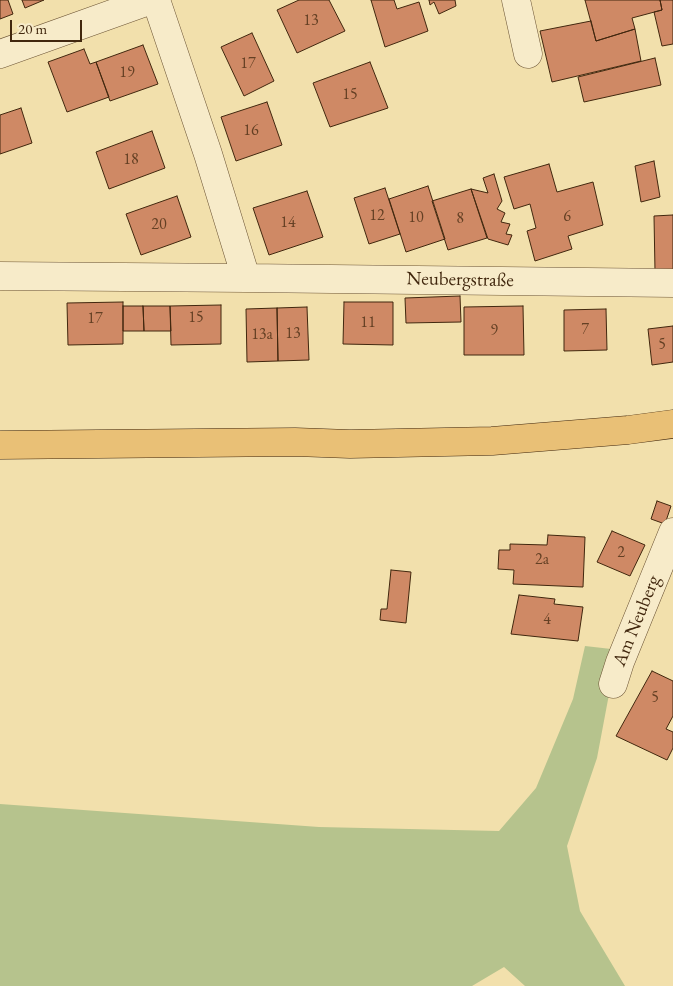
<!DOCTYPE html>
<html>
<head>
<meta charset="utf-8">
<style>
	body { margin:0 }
	#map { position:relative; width:673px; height:986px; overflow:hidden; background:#f2e0ac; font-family:"EB Garamond",serif }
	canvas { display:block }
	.scale { position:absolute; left:10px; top:20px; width:72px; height:22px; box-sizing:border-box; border:2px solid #41270e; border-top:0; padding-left:6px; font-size:15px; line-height:18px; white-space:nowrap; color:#41270e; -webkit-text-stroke:4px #f7ebc9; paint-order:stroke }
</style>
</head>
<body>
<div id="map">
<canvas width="673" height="986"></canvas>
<div class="scale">20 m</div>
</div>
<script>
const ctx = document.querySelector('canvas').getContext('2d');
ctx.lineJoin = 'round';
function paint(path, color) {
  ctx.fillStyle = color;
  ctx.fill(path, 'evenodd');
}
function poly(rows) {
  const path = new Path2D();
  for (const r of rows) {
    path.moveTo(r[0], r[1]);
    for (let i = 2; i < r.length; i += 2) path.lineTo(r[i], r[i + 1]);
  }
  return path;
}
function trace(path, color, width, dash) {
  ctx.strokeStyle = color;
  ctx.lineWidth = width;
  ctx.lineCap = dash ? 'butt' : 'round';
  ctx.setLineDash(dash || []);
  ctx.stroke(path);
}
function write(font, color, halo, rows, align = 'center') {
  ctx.font = font + ' "EB Garamond",serif';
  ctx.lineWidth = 4.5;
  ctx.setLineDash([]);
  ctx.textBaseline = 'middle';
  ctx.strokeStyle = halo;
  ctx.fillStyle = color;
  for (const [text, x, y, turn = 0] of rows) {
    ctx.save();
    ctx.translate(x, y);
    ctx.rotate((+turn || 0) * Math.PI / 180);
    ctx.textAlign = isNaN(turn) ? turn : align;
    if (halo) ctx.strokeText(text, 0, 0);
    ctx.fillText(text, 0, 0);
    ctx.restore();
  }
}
paint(poly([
	[585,646,620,650,613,673,597,758,567,846,580,911,625,986,525,986,504,967,472,986,0,986,0,804,319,827,499,831,536,788,573,699]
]), '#b6c38d');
const building = poly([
	[0,0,8,0,13,14,0,19,0,0],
	[22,0,44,0,25,8,22,0],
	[299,0,329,0,345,31,297,53,277,10,299,0],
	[371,0,394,0,397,9,419,2,428,31,385,47,371,0],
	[429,0,455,0,456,6,439,14,434,2,430,5,429,0],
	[585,0,660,0,662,10,632,18,635,29,596,41,585,0],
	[660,0,673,0,673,44,662,46,654,12,662,10,660,0],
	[591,21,596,41,635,29,641,61,552,82,540,31,591,21],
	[252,33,274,81,244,96,221,47,252,33],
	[143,45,158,84,110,101,96,62,143,45],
	[84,49,90,64,96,62,109,97,67,112,48,62,84,49],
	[655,58,661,85,584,102,578,77,655,58],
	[370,62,388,108,330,127,313,83,370,62],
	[267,102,282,145,236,161,221,117,267,102],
	[21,108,32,143,0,154,0,115,21,108],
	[152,131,165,168,109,189,96,152,152,131],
	[654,161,660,197,641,202,635,166,654,161],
	[549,164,557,192,593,182,603,225,568,236,572,249,535,261,527,231,536,228,530,204,514,209,504,177,549,164],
	[494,174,502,201,497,209,505,213,501,222,510,224,506,234,512,235,508,245,488,239,471,189,488,193,483,178,494,174],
	[428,186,445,239,406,252,389,199,428,186],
	[385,188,400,234,369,244,354,198,385,188],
	[471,189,487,238,448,250,432,201,471,189],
	[307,191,323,237,269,255,253,208,307,191],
	[177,196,191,237,141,255,126,214,177,196],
	[673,215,673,270,655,271,654,216,673,215],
	[460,296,461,322,406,323,405,298,460,296],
	[123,302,123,344,68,345,67,303,123,302],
	[344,302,393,302,393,345,343,344,344,302],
	[221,305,221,344,171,345,170,306,221,305],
	[123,306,143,306,144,331,123,331,123,306],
	[143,306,170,306,171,331,144,331,143,306],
	[523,306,524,355,464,355,464,307,523,306],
	[307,307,309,360,278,361,277,308,307,307],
	[277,308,278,361,247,362,246,309,277,308],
	[606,309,607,350,564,351,564,310,606,309],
	[673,326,673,362,652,365,648,329,673,326],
	[657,501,671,506,665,524,651,519,657,501],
	[612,531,645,545,630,576,597,562,612,531],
	[548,535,585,537,583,587,513,584,514,570,498,569,499,550,510,550,510,544,547,545,548,535],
	[391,570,411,572,406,623,380,620,381,609,387,609,391,570],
	[519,595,555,599,554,604,583,607,578,641,511,634,519,595],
	[652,671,673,681,673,716,666,729,673,732,673,748,667,760,616,736,652,671]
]);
paint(building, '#cf8965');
trace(building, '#41270e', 1);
const minor = poly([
	[516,0,528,54],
	[0,54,151,0],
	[0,276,246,278,208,154,156,0],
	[246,278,673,283],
	[613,684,620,662,673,532]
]);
const major = poly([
	[0,445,295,442,350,444,492,441,628,430,673,424]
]);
trace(minor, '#6d5536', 29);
trace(major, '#41270e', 29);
trace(minor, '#f7ebc9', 28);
trace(major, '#e9c076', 28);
write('16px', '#644024', null, [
	["13",311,21],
	["17",248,64],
	["19",127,73],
	["15",350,95],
	["16",251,131],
	["18",131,160],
	["12",377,216],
	["6",567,217],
	["10",416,218],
	["8",460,219],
	["14",288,223],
	["20",159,225],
	["15",196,318],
	["17",95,319],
	["11",368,323],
	["7",585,330],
	["9",494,331],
	["13",293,334],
	["13a",262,335],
	["5",662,345],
	["2",621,553],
	["2a",542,560],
	["4",547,620],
	["5",655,698]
]);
write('19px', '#41270e', '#f7ebc9', [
	["Neubergstraße",460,280,1],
	["Am Neuberg",637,621,-68]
]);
</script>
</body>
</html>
